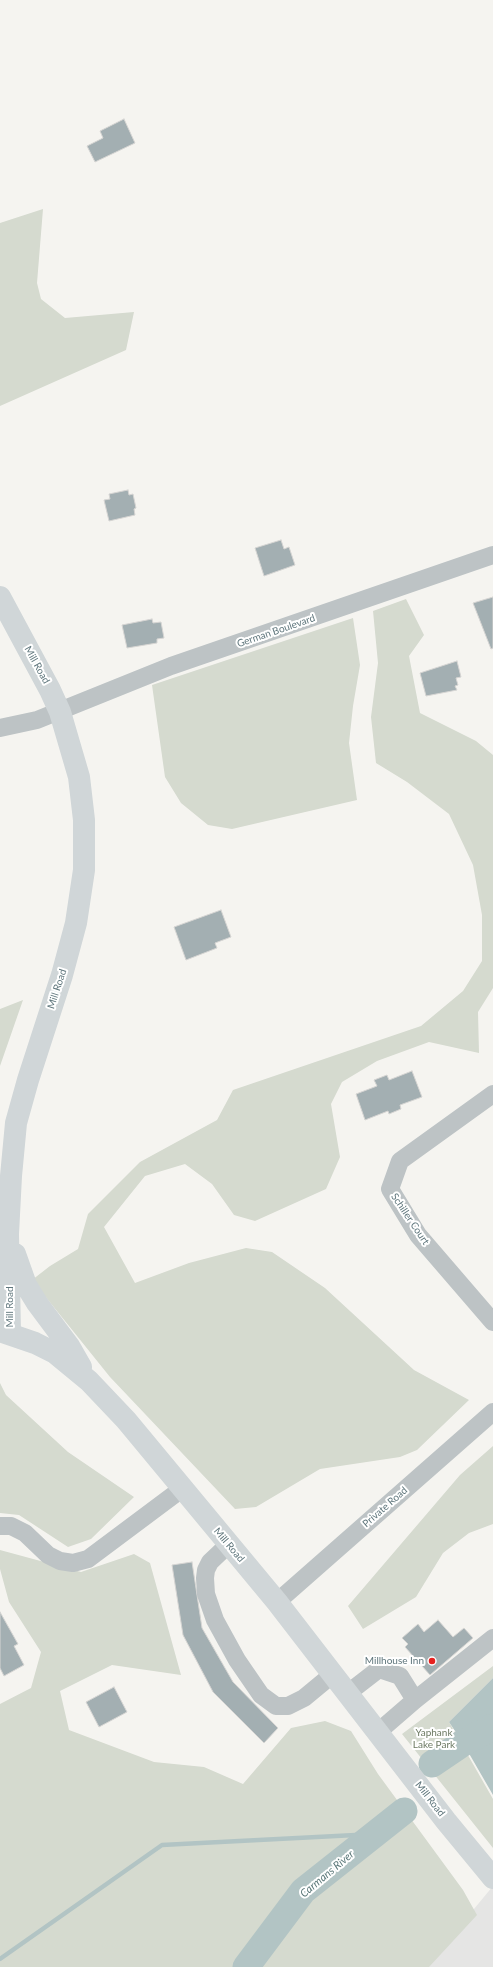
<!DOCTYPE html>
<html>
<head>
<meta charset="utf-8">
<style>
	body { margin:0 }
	canvas { display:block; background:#f5f4f0 }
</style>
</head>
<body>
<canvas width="493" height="1967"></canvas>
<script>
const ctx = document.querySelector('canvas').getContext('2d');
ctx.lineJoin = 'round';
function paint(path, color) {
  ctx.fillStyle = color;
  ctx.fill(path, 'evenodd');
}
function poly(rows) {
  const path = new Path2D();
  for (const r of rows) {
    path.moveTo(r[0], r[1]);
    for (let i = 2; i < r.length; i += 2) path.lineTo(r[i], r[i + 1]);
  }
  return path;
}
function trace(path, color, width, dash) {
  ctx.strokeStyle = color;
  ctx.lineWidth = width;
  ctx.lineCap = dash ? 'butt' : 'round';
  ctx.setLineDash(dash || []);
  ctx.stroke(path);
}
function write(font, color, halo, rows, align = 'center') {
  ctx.font = font + ' Lato,sans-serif';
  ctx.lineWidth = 4;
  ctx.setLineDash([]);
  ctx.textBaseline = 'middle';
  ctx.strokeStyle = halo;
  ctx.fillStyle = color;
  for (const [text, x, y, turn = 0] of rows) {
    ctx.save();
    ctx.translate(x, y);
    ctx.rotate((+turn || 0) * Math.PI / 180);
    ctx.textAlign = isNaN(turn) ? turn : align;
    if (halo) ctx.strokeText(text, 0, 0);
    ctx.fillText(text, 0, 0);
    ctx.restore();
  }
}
paint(poly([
	[493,1886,493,1967,426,1967]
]), '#e5e5e4');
paint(poly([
	[43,209,37,283,41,299,65,318,134,312,126,350,0,406,0,223],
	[406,599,424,635,409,656,420,713,476,741,493,755,493,988,478,1012,479,1053,429,1042,377,1061,342,1082,331,1104,340,1157,326,1189,255,1221,234,1215,212,1184,185,1164,145,1176,104,1227,135,1283,189,1263,246,1248,272,1252,325,1288,414,1370,469,1400,417,1450,400,1457,320,1469,256,1507,235,1509,110,1377,32,1280,50,1266,78,1249,88,1214,140,1162,217,1120,233,1090,421,1026,463,991,482,961,482,915,473,865,449,814,407,782,376,763,371,717,378,663,373,611],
	[353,618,360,665,353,706,349,743,357,800,232,829,208,825,181,803,165,777,152,685],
	[23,1000,0,1066,0,1009],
	[0,1383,6,1395,68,1452,134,1497,91,1539,68,1547,19,1515,0,1513],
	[493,1446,493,1524,469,1533,443,1553,416,1597,363,1629,348,1606,460,1475],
	[0,1550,81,1572,134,1554,150,1563,181,1675,112,1665,60,1691,69,1730,154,1762,204,1767,243,1784,291,1728,325,1721,351,1731,378,1774,463,1890,477,1915,429,1967,0,1967,0,1704,31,1688,41,1652,9,1602,0,1569],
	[493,1666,493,1678,449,1722,493,1799,493,1848,402,1734]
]), '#d5dacf');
paint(poly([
	[493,1678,493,1795,463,1743,449,1722]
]), '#b2c4c4');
trace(poly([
	[0,1959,162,1845,375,1834]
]), '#b2c4c4', 4.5);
trace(poly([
	[432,1764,463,1743,493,1727],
	[246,1967,303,1891,404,1811]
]), '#b2c4c4', 27);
const building = poly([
	[124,119,135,143,95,162,87,146,103,138,100,131,124,119],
	[128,490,129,495,133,494,136,508,134,509,135,515,109,521,104,500,110,499,109,494,128,490],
	[281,540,284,549,289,547,295,565,264,576,255,548,281,540],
	[493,597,493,648,491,649,473,603,493,597],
	[152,619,153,623,161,622,164,638,157,639,157,643,127,648,122,625,152,619],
	[457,661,461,677,456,678,458,685,455,686,457,690,426,696,420,673,457,661],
	[221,910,231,937,215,943,217,948,186,960,174,927,221,910],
	[412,1071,422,1097,400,1105,401,1109,389,1114,388,1111,365,1120,356,1094,377,1086,374,1080,387,1075,389,1080,412,1071],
	[192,1562,202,1628,233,1682,278,1728,264,1743,213,1692,183,1635,172,1565,192,1562],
	[0,1612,18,1644,14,1646,24,1665,4,1676,0,1668,0,1612],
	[438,1620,453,1637,464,1628,473,1638,430,1675,405,1647,408,1644,402,1638,418,1624,424,1632,438,1620],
	[114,1687,127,1712,99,1727,86,1702,114,1687]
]);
paint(building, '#a3afb2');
trace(building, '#d6d5d3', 1);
trace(poly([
	[0,728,37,720,171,666,493,555],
	[493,1094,400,1161,390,1189,418,1235,493,1322],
	[0,1526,11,1526,25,1533,48,1555,60,1561,73,1563,88,1559,183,1488],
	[229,1544,210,1562,206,1570,205,1578,206,1594,215,1620,237,1660,261,1695,276,1706,288,1706,304,1698,333,1674],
	[277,1602,493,1412],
	[348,1693,379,1669,400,1676,415,1700,378,1732],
	[415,1700,493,1638]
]), '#bdc3c5', 18);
trace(poly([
	[0,597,50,690,60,712,79,777,84,820,84,870,76,923,62,975,28,1080,16,1123,11,1176,8,1234,10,1333],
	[15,1254,26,1285,37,1303,69,1346,81,1367],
	[0,1331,35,1343,55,1353,89,1381,126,1420,277,1602,446,1821,493,1878]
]), '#d0d6d8', 22);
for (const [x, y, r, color] of [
	[432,1661,4,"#e6211f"]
]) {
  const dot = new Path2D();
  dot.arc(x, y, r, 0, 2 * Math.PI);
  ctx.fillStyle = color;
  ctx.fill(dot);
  trace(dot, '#fff', 1.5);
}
write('10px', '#5f767c', '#fff', [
	["German Boulevard",276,631,-19],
	["Mill Road",37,665,61],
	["Mill Road",57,989,-72],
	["Schiller Court",410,1219,56],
	["Mill Road",10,1307,-90],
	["Private Road",385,1507,-41],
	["Mill Road",229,1545,50],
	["Mill Road",430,1799,52]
]);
write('10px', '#5f767c', '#fff', [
	["Millhouse Inn",424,1661]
], 'right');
write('10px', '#6c7962', '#fff', [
	["Yaphank",434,1733],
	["Lake Park",434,1745]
]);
write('italic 11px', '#5a7778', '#fff', [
	["Carmans River",327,1874,-40]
]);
</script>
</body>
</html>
